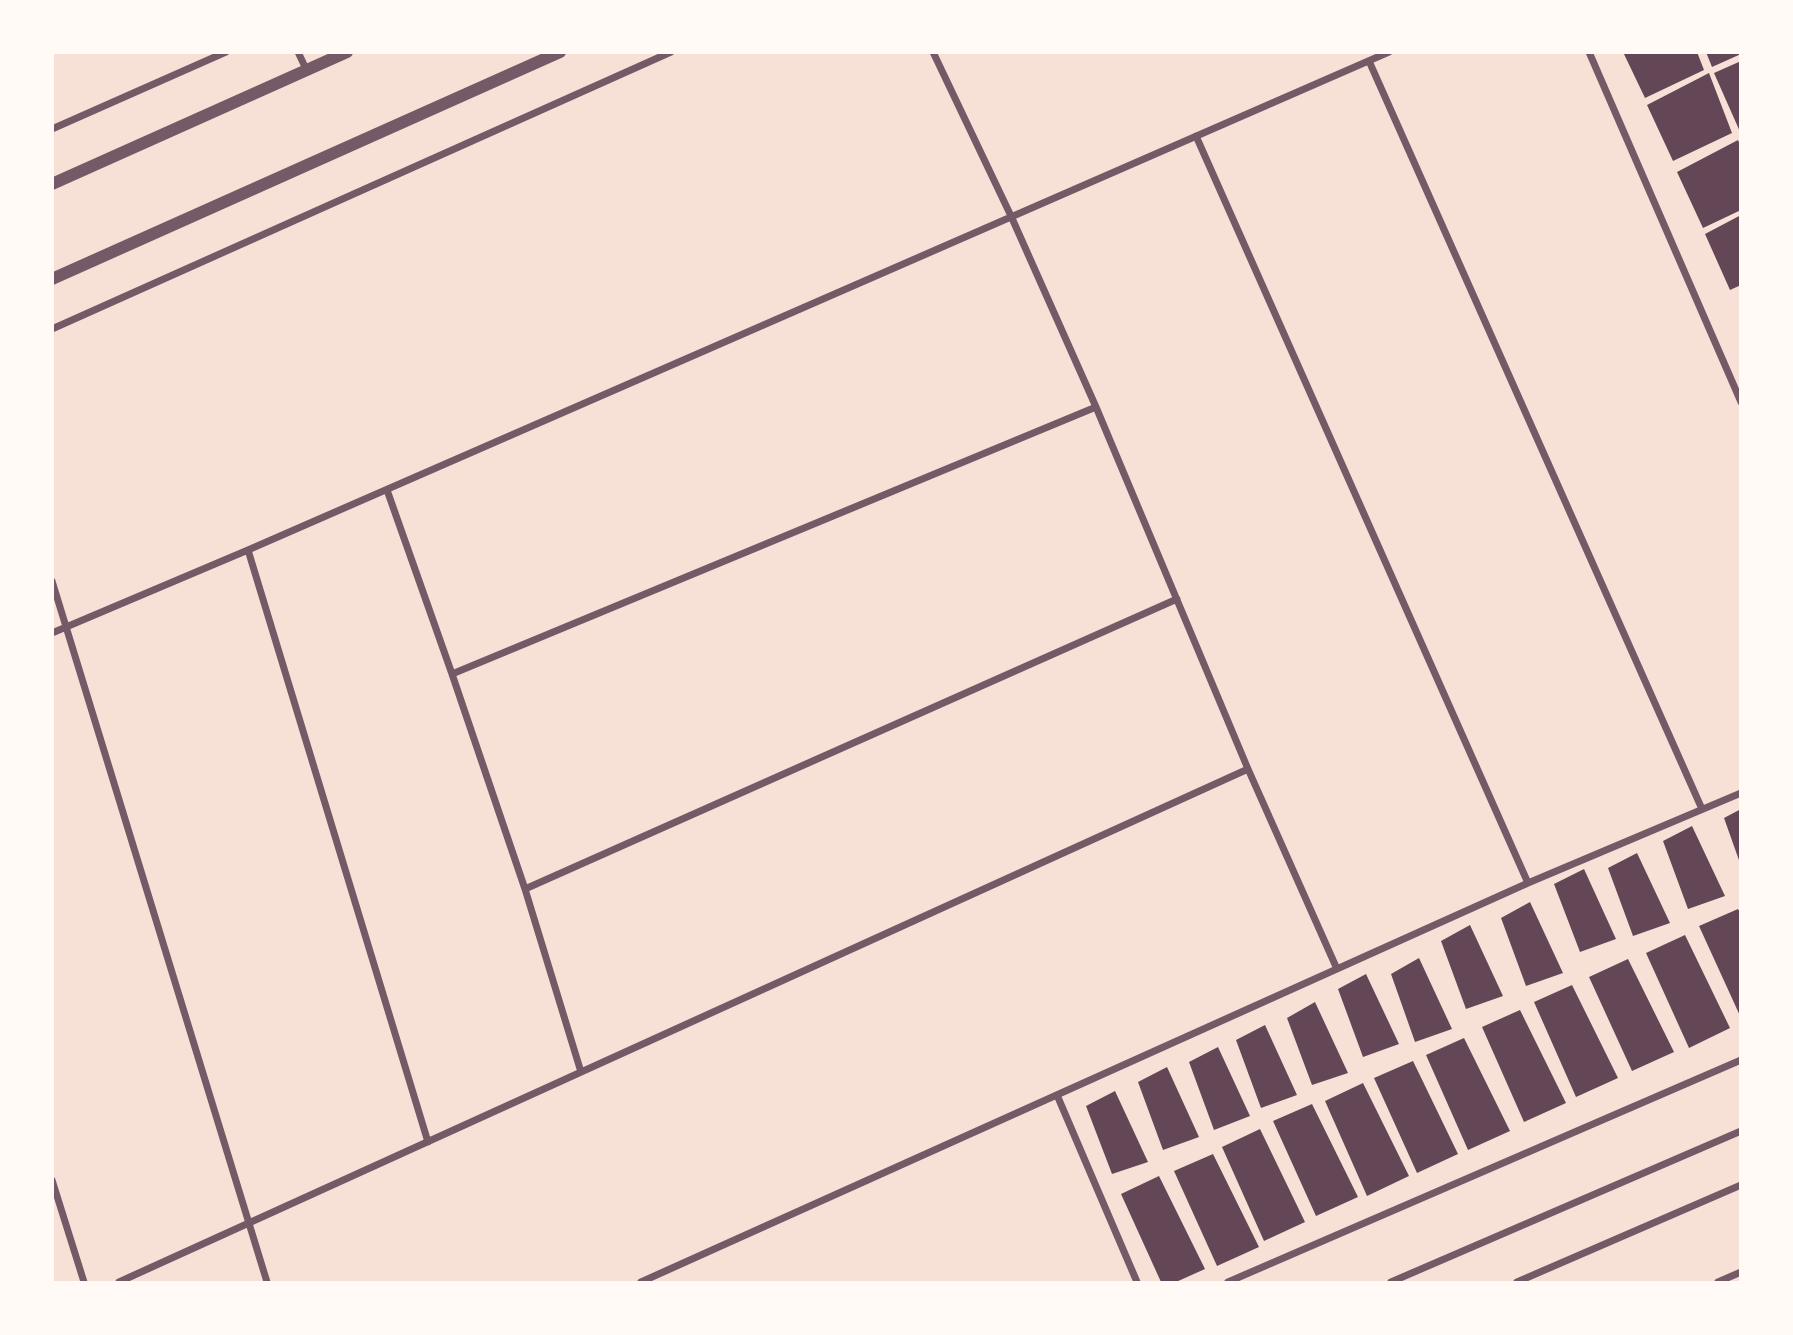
<!DOCTYPE html>
<html>
<head>
<meta charset="utf-8">
<style>
	body { margin:0 }
	#map { position:relative; width:1793px; height:1335px; overflow:hidden; background:#f7e1d7; font-family:Barlow,sans-serif }
	canvas { display:block }
	.frame { position:absolute; inset:0; border:54px solid #fffaf5; pointer-events:none }
</style>
</head>
<body>
<div id="map">
<canvas width="1793" height="1335"></canvas>
<div class="frame"></div>
</div>
<script>
const ctx = document.querySelector('canvas').getContext('2d');
ctx.lineJoin = 'round';
function paint(path, color) {
  ctx.fillStyle = color;
  ctx.fill(path, 'evenodd');
}
function poly(rows) {
  const path = new Path2D();
  for (const r of rows) {
    path.moveTo(r[0], r[1]);
    for (let i = 2; i < r.length; i += 2) path.lineTo(r[i], r[i + 1]);
  }
  return path;
}
function trace(path, color, width, dash) {
  ctx.strokeStyle = color;
  ctx.lineWidth = width;
  ctx.lineCap = dash ? 'butt' : 'round';
  ctx.setLineDash(dash || []);
  ctx.stroke(path);
}
paint(poly([
	[1623,52,1697,52,1704,70,1645,98],
	[1706,52,1741,52,1741,54,1712,67],
	[1741,61,1741,134,1714,73],
	[1709,73,1732,133,1673,161,1647,105],
	[1738,140,1741,147,1741,210,1703,228,1677,172],
	[1741,215,1741,285,1730,290,1705,234],
	[1741,809,1741,863,1740,863,1724,818],
	[1692,826,1725,896,1688,909,1663,841],
	[1637,853,1670,923,1633,936,1608,868],
	[1584,869,1616,939,1580,952,1554,884],
	[1530,902,1563,973,1526,986,1501,918],
	[1738,909,1741,914,1741,1018,1699,926],
	[1470,925,1503,996,1466,1009,1441,941],
	[1685,935,1730,1028,1689,1048,1646,953],
	[1419,958,1452,1029,1415,1042,1391,974],
	[1628,959,1674,1052,1632,1071,1589,977],
	[1366,974,1399,1044,1363,1057,1338,989],
	[1572,985,1618,1078,1576,1097,1534,1002],
	[1315,1002,1348,1073,1312,1085,1287,1018],
	[1520,1010,1566,1103,1524,1122,1482,1027],
	[1265,1025,1297,1095,1261,1108,1236,1040],
	[1464,1038,1510,1131,1468,1150,1426,1055],
	[1218,1047,1250,1116,1214,1130,1189,1062],
	[1413,1061,1458,1154,1417,1173,1374,1078],
	[1167,1067,1199,1137,1163,1150,1138,1082],
	[1363,1083,1409,1176,1367,1196,1325,1101],
	[1115,1091,1148,1162,1112,1174,1086,1106],
	[1312,1104,1358,1197,1316,1216,1273,1121],
	[1260,1129,1305,1222,1264,1241,1222,1147],
	[1213,1154,1259,1247,1217,1266,1174,1171],
	[1159,1176,1205,1269,1176,1282,1161,1282,1121,1194]
]), '#644757');
trace(poly([
	[298,52,307,71],
	[933,52,1011,216,1096,407,1248,769,1337,969],
	[1589,52,1741,402],
	[1369,61,1702,809],
	[52,129,226,52],
	[1196,136,1528,883],
	[52,329,671,52],
	[387,490,452,674,525,889,581,1072],
	[248,550,428,1142],
	[52,581,267,1282],
	[52,633,248,550,1389,52],
	[452,674,1096,407],
	[525,889,1177,599],
	[1057,1095,1137,1282],
	[52,1180,84,1282],
	[119,1282,1248,769],
	[641,1282,1528,883,1741,793],
	[1228,1282,1741,1060],
	[1391,1282,1741,1131],
	[1517,1282,1741,1185],
	[1718,1282,1741,1272]
]), '#755966', 7);
trace(poly([
	[52,184,347,52],
	[52,279,560,52]
]), '#755966', 12);
</script>
</body>
</html>
